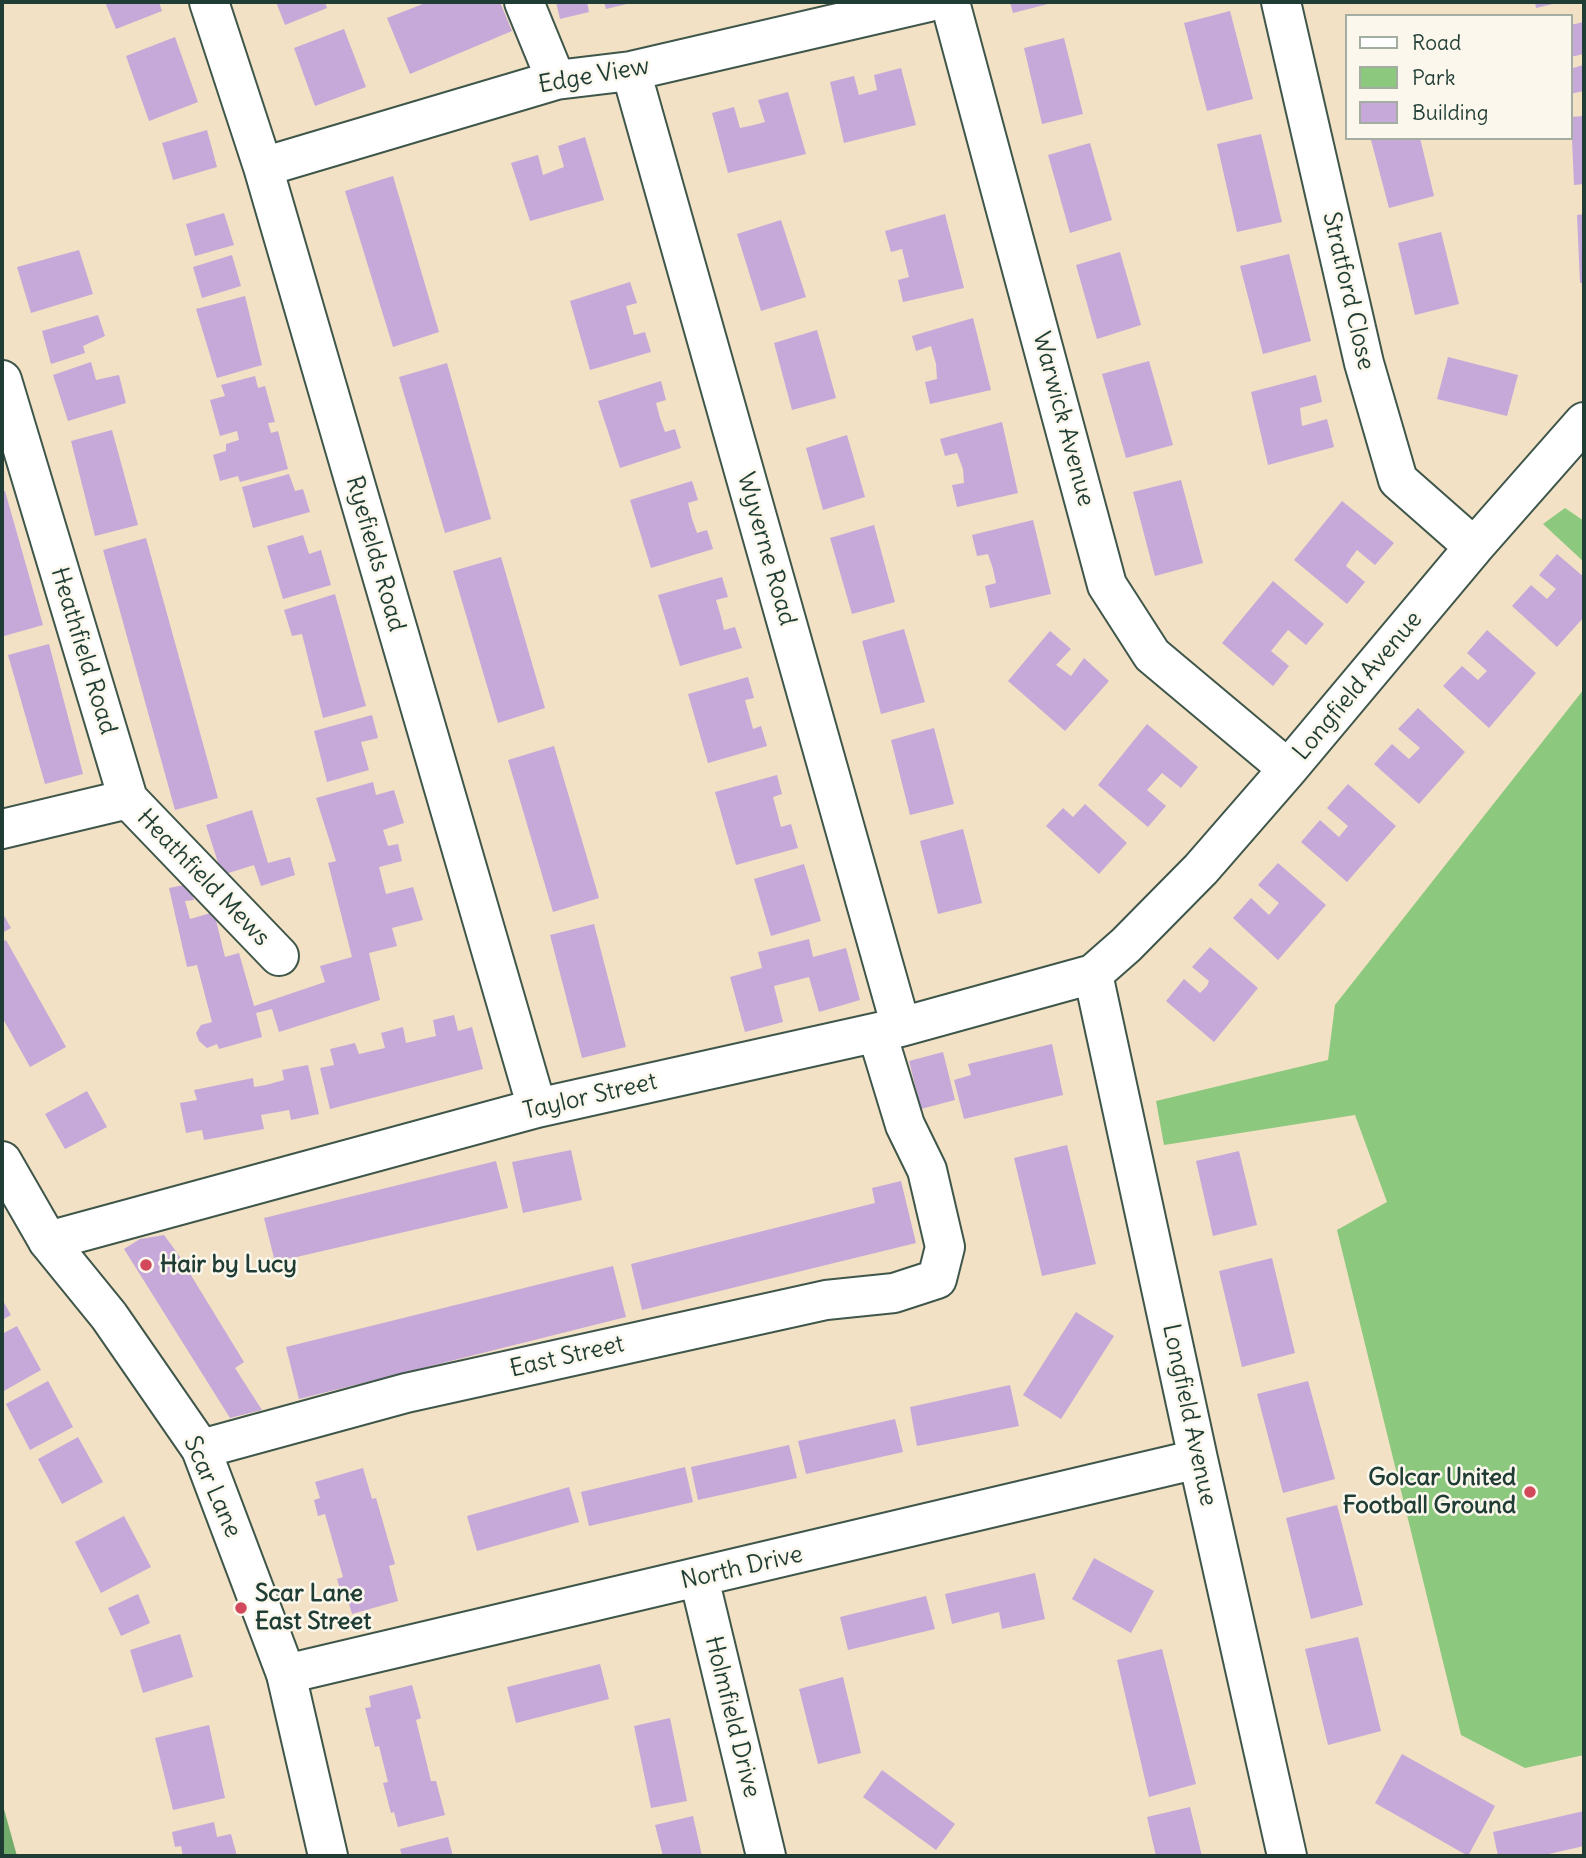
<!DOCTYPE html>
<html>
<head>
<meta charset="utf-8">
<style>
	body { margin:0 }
	#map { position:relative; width:1586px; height:1858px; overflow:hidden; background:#f2e1c4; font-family:Delius,sans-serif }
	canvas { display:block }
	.frame { position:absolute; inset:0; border:4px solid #1f3d34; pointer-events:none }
	.legend { position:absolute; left:1345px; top:14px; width:228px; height:126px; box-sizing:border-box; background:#fbf7ec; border:2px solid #a3ada2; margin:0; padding:9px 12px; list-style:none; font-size:21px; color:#1f3d34 }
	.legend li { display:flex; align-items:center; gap:14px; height:35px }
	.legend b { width:35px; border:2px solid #a3ada2 }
</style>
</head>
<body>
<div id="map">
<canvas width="1586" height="1858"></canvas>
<div class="frame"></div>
<ul class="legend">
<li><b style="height:9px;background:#fff"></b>Road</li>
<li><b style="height:19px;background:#8cc87e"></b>Park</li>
<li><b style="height:19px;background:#c6a9d8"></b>Building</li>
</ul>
</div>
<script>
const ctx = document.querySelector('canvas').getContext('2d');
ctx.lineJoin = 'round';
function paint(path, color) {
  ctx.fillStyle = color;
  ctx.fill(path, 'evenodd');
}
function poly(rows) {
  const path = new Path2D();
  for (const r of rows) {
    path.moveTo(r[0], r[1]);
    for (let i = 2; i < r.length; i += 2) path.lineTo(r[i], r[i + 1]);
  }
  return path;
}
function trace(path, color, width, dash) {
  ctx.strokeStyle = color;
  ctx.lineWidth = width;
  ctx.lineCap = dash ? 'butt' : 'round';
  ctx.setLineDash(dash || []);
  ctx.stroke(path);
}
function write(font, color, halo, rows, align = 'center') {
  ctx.font = font + ' Delius,sans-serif';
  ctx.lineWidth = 5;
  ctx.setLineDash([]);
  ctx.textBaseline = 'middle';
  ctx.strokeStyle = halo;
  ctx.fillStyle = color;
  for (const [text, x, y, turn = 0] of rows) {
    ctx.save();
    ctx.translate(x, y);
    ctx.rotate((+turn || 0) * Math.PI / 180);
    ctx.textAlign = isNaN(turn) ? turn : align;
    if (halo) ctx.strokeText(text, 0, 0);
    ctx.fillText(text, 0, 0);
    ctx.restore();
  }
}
paint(poly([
	[1565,508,1584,521,1584,562,1543,524],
	[1584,689,1584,1755,1525,1768,1461,1735,1337,1230,1387,1202,1355,1115,1164,1145,1156,1101,1328,1060,1335,1005]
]), '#8cc87e');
paint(poly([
	[2,1802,17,1856,2,1856]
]), '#71ac6d');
paint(poly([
	[105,2,159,2,162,11,116,29],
	[276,2,325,2,327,8,285,25],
	[428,2,500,2,512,31,410,74,387,18],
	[556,2,587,2,589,12,560,19],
	[604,2,631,2,631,3,606,9],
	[1010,2,1052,2,1052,3,1013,13],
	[1535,2,1557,2,1557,3,1536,8],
	[1230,11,1253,99,1207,111,1184,23],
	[1584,22,1584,54,1570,57,1570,25],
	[344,29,366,87,315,106,294,48],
	[175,37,198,102,149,121,126,56],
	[1064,38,1083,114,1042,124,1024,48],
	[1583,65,1584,91,1570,94,1570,69],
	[901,68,916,125,844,143,830,82,854,76,859,95,877,90,874,75],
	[788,92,806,154,728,173,712,113,734,107,740,128,754,125,765,122,758,100],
	[1584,116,1584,184,1574,185,1571,117],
	[207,130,217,167,173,180,162,143],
	[1261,134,1282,222,1237,232,1217,144],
	[585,137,604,200,530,221,511,163,538,155,543,175,556,170,564,167,558,146],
	[1376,138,1420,138,1434,196,1389,208,1371,140],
	[1090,143,1112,220,1070,233,1048,155],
	[393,176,439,332,393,347,345,191],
	[224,213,234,245,195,256,186,224],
	[945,214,964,288,903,302,898,280,909,277,902,249,891,252,885,231],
	[1584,214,1584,283,1580,283,1577,215],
	[781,220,806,297,761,311,737,234],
	[1441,232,1459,304,1415,315,1398,243],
	[79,250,93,294,31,313,17,267],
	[1120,252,1141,325,1097,339,1076,265],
	[1289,254,1311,341,1263,354,1240,266],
	[232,255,241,286,202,298,193,267],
	[630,282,637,303,626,306,634,335,645,332,651,352,590,370,570,301],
	[245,296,262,365,217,378,196,309],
	[98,315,105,336,83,346,85,353,51,364,42,331],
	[973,318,991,390,930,404,925,382,937,379,936,364,931,346,916,351,912,336],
	[817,330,836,398,792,410,774,343],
	[1448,357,1518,375,1507,416,1437,399],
	[1149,361,1173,445,1126,458,1102,374],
	[91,362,96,380,119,375,126,403,68,421,53,375],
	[447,363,491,519,445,533,399,377],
	[1316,375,1322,402,1300,408,1302,426,1327,419,1334,447,1268,465,1251,392],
	[255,376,258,388,265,386,275,422,268,423,271,433,278,431,288,469,240,482,238,476,220,481,213,455,226,451,226,444,239,440,237,431,220,436,210,400,225,396,221,385],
	[661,381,666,400,656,403,660,418,665,432,675,429,681,448,620,468,598,401],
	[1002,422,1018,493,957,507,952,485,964,483,963,469,957,453,945,456,940,439],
	[112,430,138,525,95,536,71,441],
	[847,435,865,497,823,510,806,448],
	[289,474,295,491,303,489,310,512,253,528,242,487],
	[1181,480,1203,563,1155,576,1133,492],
	[692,481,698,500,688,503,692,519,697,533,707,530,713,549,651,568,630,500],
	[5,491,43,625,4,636,2,628,2,492],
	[1342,501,1394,543,1375,565,1357,550,1351,558,1346,566,1365,582,1347,604,1294,560],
	[1033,520,1051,594,990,608,985,586,996,583,993,569,988,554,977,556,972,535],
	[874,525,895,602,852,614,830,538],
	[303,535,309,554,321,550,331,585,283,599,267,546],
	[146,538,218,798,175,810,103,550],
	[1557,554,1584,577,1584,617,1557,647,1512,606,1531,585,1547,599,1556,589,1539,575],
	[501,557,545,708,498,723,453,571],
	[722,577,728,597,716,600,721,617,724,630,735,627,742,648,680,666,658,595],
	[1273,581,1324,624,1306,645,1288,630,1271,651,1289,666,1273,686,1222,643],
	[335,594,366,706,323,718,302,634,292,636,284,610],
	[904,629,925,702,881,714,862,641],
	[1487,630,1536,673,1489,728,1443,686,1462,666,1478,680,1487,671,1467,653],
	[1050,631,1071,649,1056,665,1071,676,1084,658,1109,681,1065,731,1008,681],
	[49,644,83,774,45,784,8,655],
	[748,677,754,698,745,700,753,729,761,726,767,746,708,763,688,694],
	[1418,708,1465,752,1419,804,1374,764,1392,744,1409,759,1420,748,1398,729],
	[372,715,378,738,361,742,369,770,327,782,314,731],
	[1147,724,1198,767,1181,788,1162,773,1147,790,1166,806,1148,827,1098,785],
	[934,728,954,804,910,815,891,740],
	[554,746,599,898,553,912,508,760],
	[777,775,782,794,773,797,781,827,791,824,798,848,736,865,715,792],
	[373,782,376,795,394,790,404,823,383,830,388,846,398,844,402,861,379,867,386,894,413,887,423,920,392,928,397,946,369,953,380,1000,279,1032,272,1009,256,1013,262,1037,219,1049,217,1044,207,1048,199,1041,196,1033,201,1025,212,1022,197,965,187,967,169,888,189,884,194,900,185,901,190,919,214,912,225,957,239,953,254,1006,325,982,320,966,352,957,328,863,336,861,316,798],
	[1348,784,1396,826,1347,882,1301,842,1320,820,1339,837,1348,826,1327,808],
	[1085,804,1127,843,1099,874,1046,826,1063,808,1073,817],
	[252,810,268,863,290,857,295,875,261,886,254,865,222,875,206,825],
	[963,829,982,903,938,914,920,841],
	[1278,863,1326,905,1278,960,1233,918,1251,898,1269,915,1279,903,1258,885],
	[804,864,821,921,771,936,754,879],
	[2,912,11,928,2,933],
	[594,924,626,1047,582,1058,550,935],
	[809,939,813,957,846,948,860,1000,819,1012,809,977,774,986,783,1022,745,1032,730,977,762,968,758,952],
	[6,940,66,1047,30,1067,2,1017,2,942],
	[1210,947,1258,988,1214,1042,1166,1001,1184,979,1200,993,1207,986,1209,981,1192,967],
	[454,1015,458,1031,472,1027,483,1069,330,1109,320,1068,334,1065,330,1049,355,1043,359,1054,385,1048,381,1033,403,1027,406,1043,436,1036,433,1020],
	[1052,1044,1063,1095,964,1119,954,1080,971,1075,968,1064],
	[943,1052,955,1100,921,1109,909,1061],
	[308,1065,319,1114,291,1120,289,1110,261,1115,264,1129,204,1140,202,1130,186,1133,180,1103,197,1100,194,1090,253,1078,254,1087,266,1085,284,1080,282,1070],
	[87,1091,107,1127,65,1149,45,1114],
	[1067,1145,1096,1264,1042,1276,1014,1158],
	[571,1150,582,1200,523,1213,512,1162],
	[1239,1151,1257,1225,1213,1236,1196,1161],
	[496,1161,508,1208,275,1262,264,1218],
	[901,1181,916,1243,642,1310,631,1264,875,1203,872,1188],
	[164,1235,178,1254,244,1362,235,1368,262,1410,230,1418,124,1249,140,1239],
	[1272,1258,1295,1353,1242,1367,1219,1271],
	[613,1266,626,1317,299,1399,286,1347],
	[2,1299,11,1315,2,1320],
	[1076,1312,1114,1336,1061,1419,1023,1395],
	[17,1326,41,1370,2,1392,2,1334],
	[48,1381,73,1427,30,1450,6,1404],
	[1308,1381,1335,1479,1283,1493,1257,1394],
	[1010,1385,1019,1426,917,1446,910,1407],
	[895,1419,903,1452,806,1474,798,1441],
	[78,1437,103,1482,62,1504,38,1459],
	[789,1445,797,1478,698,1500,691,1467],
	[685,1467,693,1502,589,1526,581,1492],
	[363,1468,372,1499,376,1498,395,1564,389,1566,398,1601,352,1614,346,1594,342,1596,337,1579,343,1577,325,1514,318,1516,314,1500,320,1498,315,1482],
	[569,1487,579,1522,477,1551,467,1516],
	[1337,1505,1363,1605,1311,1619,1286,1518],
	[124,1516,151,1567,101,1593,75,1542],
	[1094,1558,1154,1591,1131,1633,1072,1599],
	[1035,1573,1045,1619,1002,1629,999,1612,952,1624,945,1594],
	[138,1594,150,1623,121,1636,108,1608],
	[926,1596,935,1629,848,1650,840,1617],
	[180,1634,193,1677,143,1693,130,1650],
	[1358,1637,1381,1731,1328,1745,1305,1649],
	[1162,1649,1196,1784,1149,1797,1117,1660],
	[600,1664,609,1699,516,1723,507,1687],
	[843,1677,861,1753,818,1764,799,1689],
	[412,1685,421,1718,416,1720,431,1781,436,1781,445,1815,398,1827,394,1812,391,1813,383,1783,388,1782,379,1746,375,1747,365,1708,371,1707,369,1696],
	[670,1718,687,1801,651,1808,634,1726],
	[209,1725,225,1798,173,1810,155,1738],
	[1402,1754,1495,1806,1468,1856,1375,1803],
	[882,1770,955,1824,936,1850,863,1797],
	[1190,1807,1202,1856,1156,1856,1147,1817],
	[1584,1811,1584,1846,1540,1856,1498,1856,1493,1832],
	[693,1816,702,1856,663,1856,655,1825],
	[214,1822,217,1837,231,1834,237,1856,183,1856,181,1846,175,1847,172,1832],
	[448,1837,453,1856,402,1856,400,1849]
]), '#c6a9d8');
const minor = poly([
	[209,2,263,167,537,1108],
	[524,2,556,80],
	[950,2,1107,585,1152,655,1288,769],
	[1281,2,1364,363,1398,480,1474,547],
	[631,71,901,1027],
	[263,167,556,80,631,71,929,2],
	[2,380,128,799,2,829],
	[128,799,279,956],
	[1093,974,1198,1459,1287,1856],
	[48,1241,537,1108,901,1027,1093,974,1126,945,1201,869,1288,769,1474,547,1584,422],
	[201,1449,406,1393,826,1300,894,1293,937,1279,945,1247,927,1170,905,1125,877,1033],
	[699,1578,766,1856],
	[286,1674,1198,1459]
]);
const major = poly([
	[2,1161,48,1241,109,1316,201,1449,286,1674,328,1856]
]);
trace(minor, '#3f564a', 42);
trace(major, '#3f564a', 42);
trace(minor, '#fff', 38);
trace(major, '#fff', 38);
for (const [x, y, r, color] of [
	[146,1265,7,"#d1495b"],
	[1530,1492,7,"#d1495b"],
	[241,1608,7,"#d1495b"]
]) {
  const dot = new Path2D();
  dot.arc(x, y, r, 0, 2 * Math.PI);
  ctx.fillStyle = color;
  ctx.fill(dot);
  trace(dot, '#fbf7ec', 2.5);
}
write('24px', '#1f3d34', '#fbf7ec', [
	["Edge View",594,76,-10],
	["Stratford Close",1348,291,77],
	["Warwick Avenue",1063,419,75],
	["Wyverne Road",766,549,74],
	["Ryefields Road",375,554,74],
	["Heathfield Road",83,651,73],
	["Longfield Avenue",1358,686,-50],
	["Heathfield Mews",203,878,46],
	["Taylor Street",590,1097,-13],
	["East Street",567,1357,-13],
	["Longfield Avenue",1189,1415,78],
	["Scar Lane",212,1487,66],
	["North Drive",742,1568,-13],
	["Holmfield Drive",732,1717,76]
]);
write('bold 24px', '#1f3d34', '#fbf7ec', [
	["Hair by Lucy",160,1265],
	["Golcar United",1516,1478,"right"],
	["Football Ground",1516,1506,"right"],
	["Scar Lane",255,1594],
	["East Street",255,1622]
], 'left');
</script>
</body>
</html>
